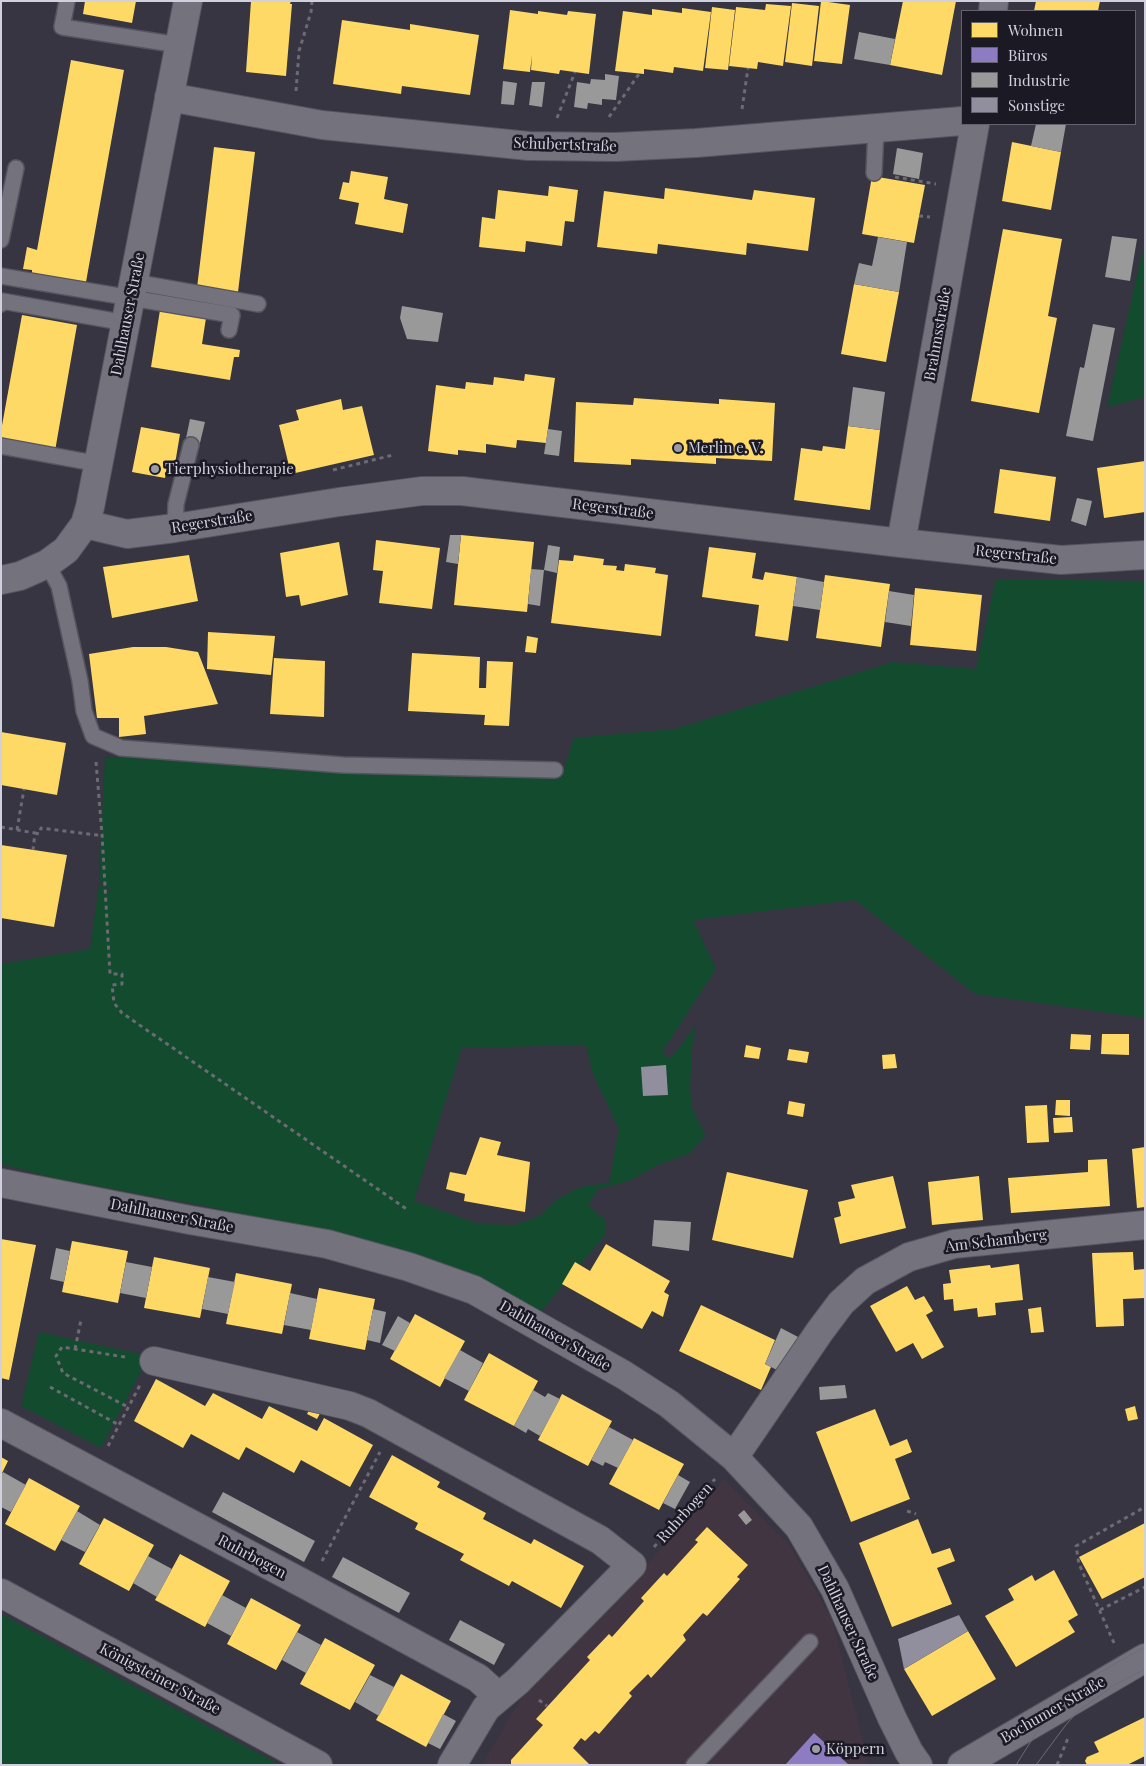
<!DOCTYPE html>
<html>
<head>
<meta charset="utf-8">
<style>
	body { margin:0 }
	#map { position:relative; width:1146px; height:1766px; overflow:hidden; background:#363541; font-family:"Playfair Display",serif }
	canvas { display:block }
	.frame { position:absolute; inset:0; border:2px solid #d1d0de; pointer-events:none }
	.legend { position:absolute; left:961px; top:10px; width:175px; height:115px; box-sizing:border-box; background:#1b1923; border:1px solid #64626e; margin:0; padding:6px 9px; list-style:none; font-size:15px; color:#d1d0de }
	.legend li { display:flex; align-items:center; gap:10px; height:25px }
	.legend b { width:25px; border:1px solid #64626e }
</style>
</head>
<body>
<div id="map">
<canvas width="1146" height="1766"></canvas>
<div class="frame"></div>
<ul class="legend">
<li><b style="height:14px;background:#ffd966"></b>Wohnen</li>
<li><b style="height:14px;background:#8e7cc3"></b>Büros</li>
<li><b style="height:14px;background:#999"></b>Industrie</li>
<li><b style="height:14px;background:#918f9e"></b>Sonstige</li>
</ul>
</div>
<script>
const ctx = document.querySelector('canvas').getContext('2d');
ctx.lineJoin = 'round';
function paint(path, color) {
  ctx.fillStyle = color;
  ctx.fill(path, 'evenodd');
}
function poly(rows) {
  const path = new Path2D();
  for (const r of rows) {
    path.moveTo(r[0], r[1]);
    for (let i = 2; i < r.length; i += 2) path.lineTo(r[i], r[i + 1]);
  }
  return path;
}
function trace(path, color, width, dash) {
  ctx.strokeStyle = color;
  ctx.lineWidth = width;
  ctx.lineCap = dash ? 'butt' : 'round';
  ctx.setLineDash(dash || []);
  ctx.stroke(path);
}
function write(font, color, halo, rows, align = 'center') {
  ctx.font = font + ' "Playfair Display",serif';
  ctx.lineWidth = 5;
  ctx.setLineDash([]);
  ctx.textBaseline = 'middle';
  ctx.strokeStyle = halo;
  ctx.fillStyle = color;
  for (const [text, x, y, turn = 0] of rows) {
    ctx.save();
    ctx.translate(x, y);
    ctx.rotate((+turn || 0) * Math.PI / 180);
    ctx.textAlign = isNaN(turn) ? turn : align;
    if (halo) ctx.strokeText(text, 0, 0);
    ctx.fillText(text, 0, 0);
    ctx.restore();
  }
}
paint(poly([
	[724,1479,790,1546,832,1619,869,1765,482,1765,526,1690,649,1562]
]), '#423542');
paint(poly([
	[1145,240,1145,397,1107,407],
	[996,579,1145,581,1145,1018,975,994,855,900,693,920,716,969,662,1052,670,1059,696,1026,692,1048,690,1088,692,1108,706,1136,689,1154,660,1164,629,1181,598,1189,588,1205,606,1221,606,1234,534,1320,321,1230,199,1205,54,1178,1,1164,1,964,90,949,99,884,114,893,99,880,105,757,561,777,574,738,675,729,893,662,976,669],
	[586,1045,593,1074,619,1129,609,1183,581,1187,559,1198,538,1217,514,1225,479,1224,414,1201,462,1048],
	[39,1332,149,1356,101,1448,21,1406],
	[1,1614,280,1765,1,1765]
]), '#124b2e');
paint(poly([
	[85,1,136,1,132,23,83,14],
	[251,1,291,1,290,4,292,4,286,76,246,72],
	[821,1,850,5,842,64,814,61],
	[903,1,956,1,942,75,890,65],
	[1036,1,1100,1,1098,11,1034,11],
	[792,3,819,6,812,66,785,62],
	[766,4,791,6,783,66,758,62,757,69,729,66,736,7,765,10],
	[712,7,735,10,728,70,705,68],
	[682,8,711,12,703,71,674,67,673,73,644,69,644,74,615,71,623,11,652,15,652,9,682,13],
	[510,10,538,14,538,11,567,15,568,11,596,14,589,74,560,70,559,74,531,70,532,55,530,72,503,69],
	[342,20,410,30,410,24,479,35,470,95,402,86,401,94,333,84],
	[71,60,124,70,86,282,32,273,32,270,23,269,27,247,37,250],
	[1012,142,1061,152,1051,210,1002,201],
	[214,147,255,152,238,292,197,288],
	[351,171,388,177,384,199,408,204,403,233,355,224,359,203,339,199,343,182,349,183],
	[872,176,925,185,914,243,862,234],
	[549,186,578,190,574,222,565,221,562,246,526,241,525,252,479,247,482,217,495,219,498,190,548,196],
	[665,188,752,200,754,190,815,198,808,251,747,243,746,255,658,244,657,254,597,247,604,191,664,199],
	[1003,229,1062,239,1048,316,1057,318,1039,413,971,401],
	[854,284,899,292,886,362,841,354],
	[160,310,206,318,202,344,240,350,239,357,234,357,230,380,151,367],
	[22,315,77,325,55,451,1,442,1,431],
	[525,374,555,378,546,443,517,440,516,448,486,444,486,453,458,450,458,455,428,451,436,385,465,389,466,382,493,385,494,377,524,381],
	[634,398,719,404,719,399,775,403,772,461,716,458,716,464,631,459,631,465,574,462,576,402,633,405],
	[341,399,343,410,362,406,374,455,291,474,279,425,299,420,296,410],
	[848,426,880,430,870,510,794,500,801,448,822,451,823,446,845,449],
	[141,427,180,434,175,464,168,462,165,478,132,472],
	[1145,461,1145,512,1104,518,1097,468],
	[1000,469,1056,477,1050,521,994,513],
	[461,535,534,542,527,612,454,605],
	[376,540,440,548,432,609,379,603,383,571,373,570],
	[339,542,348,595,301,606,299,595,286,597,280,553],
	[709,547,756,553,752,578,763,580,765,572,797,577,788,641,755,636,759,605,702,597],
	[189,555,198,601,112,618,103,567],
	[574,555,604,559,603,565,617,566,616,570,624,571,625,564,656,568,655,573,668,575,661,636,551,623,559,560,573,561],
	[825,575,890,584,881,647,816,638],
	[915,588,982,595,976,651,910,645],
	[208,632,275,636,271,675,207,669],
	[527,636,538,638,536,653,525,652],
	[133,647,166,647,198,652,218,704,144,716,146,734,119,737,119,718,97,718,89,654],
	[412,653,480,657,479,688,486,688,487,661,513,662,509,726,484,725,485,715,408,711],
	[274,658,325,661,324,717,270,714],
	[1,732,66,743,57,795,1,785],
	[1,845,67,855,54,927,1,918],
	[1071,1034,1091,1035,1090,1050,1070,1049],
	[1102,1034,1129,1034,1129,1055,1101,1054],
	[746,1045,761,1048,759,1059,744,1057],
	[789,1049,809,1052,807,1063,787,1060],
	[895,1054,897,1068,883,1069,882,1055],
	[1056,1100,1070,1100,1070,1116,1055,1115],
	[789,1101,805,1104,803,1117,787,1114],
	[1047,1105,1049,1142,1027,1143,1025,1106],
	[1072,1117,1073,1132,1054,1133,1053,1118],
	[480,1137,501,1142,497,1155,530,1162,525,1212,464,1201,465,1194,446,1189,450,1172,466,1175],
	[1145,1147,1145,1207,1137,1208,1132,1149],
	[1107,1159,1110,1206,1011,1213,1008,1178,1088,1172,1088,1160],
	[727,1172,808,1190,793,1258,712,1240],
	[893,1176,906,1228,840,1244,834,1218,841,1216,838,1202,855,1198,851,1185],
	[979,1176,983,1220,932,1225,928,1182],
	[1,1239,36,1245,9,1380,1,1378],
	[72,1241,128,1251,118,1303,62,1292],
	[606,1244,670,1281,664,1292,669,1295,663,1317,652,1311,642,1329,562,1284,575,1262,590,1271],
	[1133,1252,1134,1270,1145,1269,1145,1298,1123,1299,1124,1326,1096,1327,1092,1253],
	[154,1257,210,1268,200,1318,144,1308],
	[1019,1264,1023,1300,995,1303,996,1315,978,1317,977,1308,954,1311,953,1299,944,1300,943,1284,951,1283,949,1270,990,1265,991,1268],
	[236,1273,292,1284,282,1334,226,1324],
	[907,1286,915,1300,924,1296,933,1311,926,1315,944,1347,922,1359,913,1343,896,1352,870,1306],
	[319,1288,375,1299,365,1350,309,1339],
	[701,1305,775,1340,765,1364,771,1367,761,1390,679,1351],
	[1041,1307,1044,1332,1031,1333,1028,1309],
	[415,1314,465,1341,440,1387,390,1359],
	[489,1353,538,1381,514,1426,464,1400],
	[156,1379,205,1406,213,1393,262,1419,269,1406,317,1431,324,1418,373,1445,350,1487,301,1460,294,1473,246,1447,239,1460,191,1434,183,1448,134,1421],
	[562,1394,612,1421,588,1466,538,1440],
	[313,1403,323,1408,317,1419,307,1414],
	[1135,1406,1138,1419,1128,1421,1125,1409],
	[875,1409,890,1446,907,1439,912,1452,895,1459,910,1499,851,1522,816,1432],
	[634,1438,684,1464,659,1510,609,1484],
	[392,1455,440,1482,437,1487,486,1513,483,1519,531,1544,534,1539,584,1566,561,1608,512,1581,509,1586,460,1560,464,1554,415,1529,418,1523,369,1497],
	[1,1457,8,1461,1,1475],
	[29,1478,80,1506,55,1551,5,1524],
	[104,1518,154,1545,129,1591,79,1564],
	[918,1519,932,1554,950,1548,955,1561,937,1568,952,1604,892,1627,859,1543],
	[1145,1523,1145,1577,1102,1599,1079,1557],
	[707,1527,748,1565,737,1577,740,1579,707,1616,703,1613,683,1635,686,1640,651,1678,648,1674,629,1693,632,1696,599,1734,595,1731,585,1741,581,1738,573,1748,590,1765,511,1765,511,1760,543,1725,536,1719,590,1660,587,1657,609,1634,612,1637,644,1601,641,1598,664,1573,667,1576,698,1542,695,1540],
	[180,1554,230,1581,205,1627,155,1600],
	[1054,1570,1078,1615,1068,1621,1075,1632,1016,1667,985,1616,1014,1600,1008,1589,1032,1575,1035,1581],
	[251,1598,301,1625,276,1670,227,1644],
	[968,1631,996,1679,932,1716,904,1669],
	[325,1638,375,1665,350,1710,300,1684],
	[401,1674,451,1701,426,1747,376,1720],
	[1145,1717,1145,1756,1127,1765,1087,1765,1085,1761,1087,1757,1099,1752,1094,1742]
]), '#ffd966');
paint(poly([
	[814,1733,849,1765,785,1765]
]), '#8e7cc3');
paint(poly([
	[859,32,895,39,890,65,854,59],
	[605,74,619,76,616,100,602,99,602,105,588,103,587,109,574,107,577,82,590,84,591,79,605,80],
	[503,81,517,83,514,105,501,104],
	[532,82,545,82,542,107,529,105],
	[1036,124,1066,124,1061,152,1031,146],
	[897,148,923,153,919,179,893,174],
	[1112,236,1137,239,1130,281,1105,277],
	[878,237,907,242,899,292,854,284,859,263,872,266],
	[402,306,443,313,438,342,407,339,400,318],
	[1093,324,1115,328,1093,441,1066,436,1080,367,1084,368],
	[853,387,885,392,880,430,848,426],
	[190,419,205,422,199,447,185,443],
	[548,429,562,431,559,456,544,454],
	[1077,498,1092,501,1086,526,1071,521],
	[450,535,461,535,458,564,446,562],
	[548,545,560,547,557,573,544,570,540,606,528,604,531,569,544,570],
	[797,577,824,582,820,610,793,606],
	[889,591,914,595,911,626,885,622],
	[654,1220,691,1222,689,1251,652,1246],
	[56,1248,70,1251,64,1282,50,1279],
	[126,1262,152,1267,146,1298,120,1293],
	[208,1277,235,1282,228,1314,202,1309],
	[290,1293,317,1299,311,1330,284,1325],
	[373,1309,386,1312,380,1343,367,1340],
	[398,1316,410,1323,395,1351,382,1345],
	[781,1328,800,1338,779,1371,765,1364],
	[460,1350,483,1363,469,1391,444,1378],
	[845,1385,847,1398,820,1400,819,1387],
	[533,1390,545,1397,548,1393,560,1399,540,1436,528,1429,526,1433,514,1426],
	[609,1427,633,1440,618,1468,605,1462,603,1466,591,1460],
	[3,1472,26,1485,11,1512,1,1507,1,1475],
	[678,1475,690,1482,675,1509,663,1503],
	[223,1492,315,1541,304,1562,212,1512],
	[744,1510,752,1520,746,1525,738,1515],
	[77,1511,100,1525,85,1552,61,1540],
	[148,1556,172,1569,157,1597,133,1583],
	[343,1557,410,1593,399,1613,332,1577],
	[222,1595,246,1608,231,1636,207,1623],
	[460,1620,505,1644,494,1665,449,1640],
	[297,1632,321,1645,306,1673,282,1660],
	[370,1675,394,1687,379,1716,355,1702],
	[443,1714,456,1721,440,1749,428,1743]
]), '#999');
paint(poly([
	[666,1065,668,1095,643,1096,641,1067],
	[959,1615,968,1631,904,1669,898,1639]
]), '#918f9e');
const lane = poly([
	[67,1,62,27,179,45],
	[874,173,876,128],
	[1,240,16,168],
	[1,276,232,315,229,330],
	[134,282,258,304],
	[1,304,2,301,126,323],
	[1,446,99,464],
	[175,528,176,504,191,445],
	[47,564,59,586,80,681,84,711,93,736,121,748,343,765,555,770],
	[694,1765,810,1642]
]);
const street = poly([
	[993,11,994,1],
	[169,97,322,125,529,146,615,147,696,143,962,121],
	[85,524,127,534,175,528,339,502,422,491,462,491,901,543,1061,560,1145,555],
	[901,543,975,124],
	[1,580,20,576,47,564,66,550,85,524,90,507,188,1],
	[1,1183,190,1220,327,1244,409,1267,474,1290,624,1375,669,1404,734,1457,799,1527,835,1589,892,1718,909,1752,918,1765],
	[154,1361,350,1406,368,1413,600,1540,632,1565,518,1681,486,1708,452,1765],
	[1,1423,308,1586,478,1678,499,1697],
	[734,1457,820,1331,841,1303,865,1281,909,1257,954,1244,1145,1225],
	[1,1593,318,1765],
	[962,1765,1145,1658]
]);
trace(lane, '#55545f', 18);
trace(street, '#55545f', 30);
trace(poly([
	[296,91,299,51,311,12,312,1],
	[742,109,748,68],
	[609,117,639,74],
	[557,118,575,72],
	[895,177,936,184],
	[919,216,930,217],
	[333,470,393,455],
	[96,762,102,834,110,974,122,974,122,984,112,985,114,1003,122,1013,157,1037,408,1210],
	[1,827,35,833,33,850],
	[17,830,24,789],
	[35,833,39,834,41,828,97,835,102,834],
	[75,1349,81,1320],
	[125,1357,62,1347,56,1356,63,1373,128,1407],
	[50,1387,119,1425],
	[108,1446,140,1385],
	[907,1511,916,1514],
	[654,1547,715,1479],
	[322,1561,380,1452],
	[1100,1610,1145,1587],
	[1114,1643,1079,1564,1076,1546,1145,1507],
	[539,1700,547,1706],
	[1057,1765,1068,1738]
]), '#6c6b74', 3, [4, 4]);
trace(lane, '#74737d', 15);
trace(street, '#74737d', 28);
trace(poly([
	[1016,1765,1040,1727,1063,1701,1097,1674,1145,1647],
	[1036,1765,1065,1726,1077,1712,1116,1684,1145,1669]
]), '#6d6c76', 1);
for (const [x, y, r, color] of [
	[678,448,5,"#9b9aa7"],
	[155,469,5,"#9b9aa7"],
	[816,1749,5,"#9b9aa7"]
]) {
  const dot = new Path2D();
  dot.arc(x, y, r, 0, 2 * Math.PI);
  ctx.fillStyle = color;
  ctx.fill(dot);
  trace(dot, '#1b1923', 2);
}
write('15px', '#d1d0de', '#1b1923', [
	["Schubertstraße",565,145,2],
	["Dahlhauser Straße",128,314,-79],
	["Brahmsstraße",938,334,-80],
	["Regerstraße",613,509,7],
	["Regerstraße",212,522,-9],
	["Regerstraße",1016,555,6],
	["Dahlhauser Straße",172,1216,11],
	["Am Schamberg",996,1241,-7],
	["Dahlhauser Straße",555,1336,30],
	["Ruhrbogen",685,1513,-48],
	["Ruhrbogen",252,1557,28],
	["Dahlhauser Straße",848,1623,65],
	["Königsteiner Straße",160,1679,28],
	["Bochumer Straße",1053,1710,-30]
]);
write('15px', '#d1d0de', '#1b1923', [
	["Merlin e. V.",688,448],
	["Tierphysiotherapie",165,469],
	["Köppern",826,1749]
], 'left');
</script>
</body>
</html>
